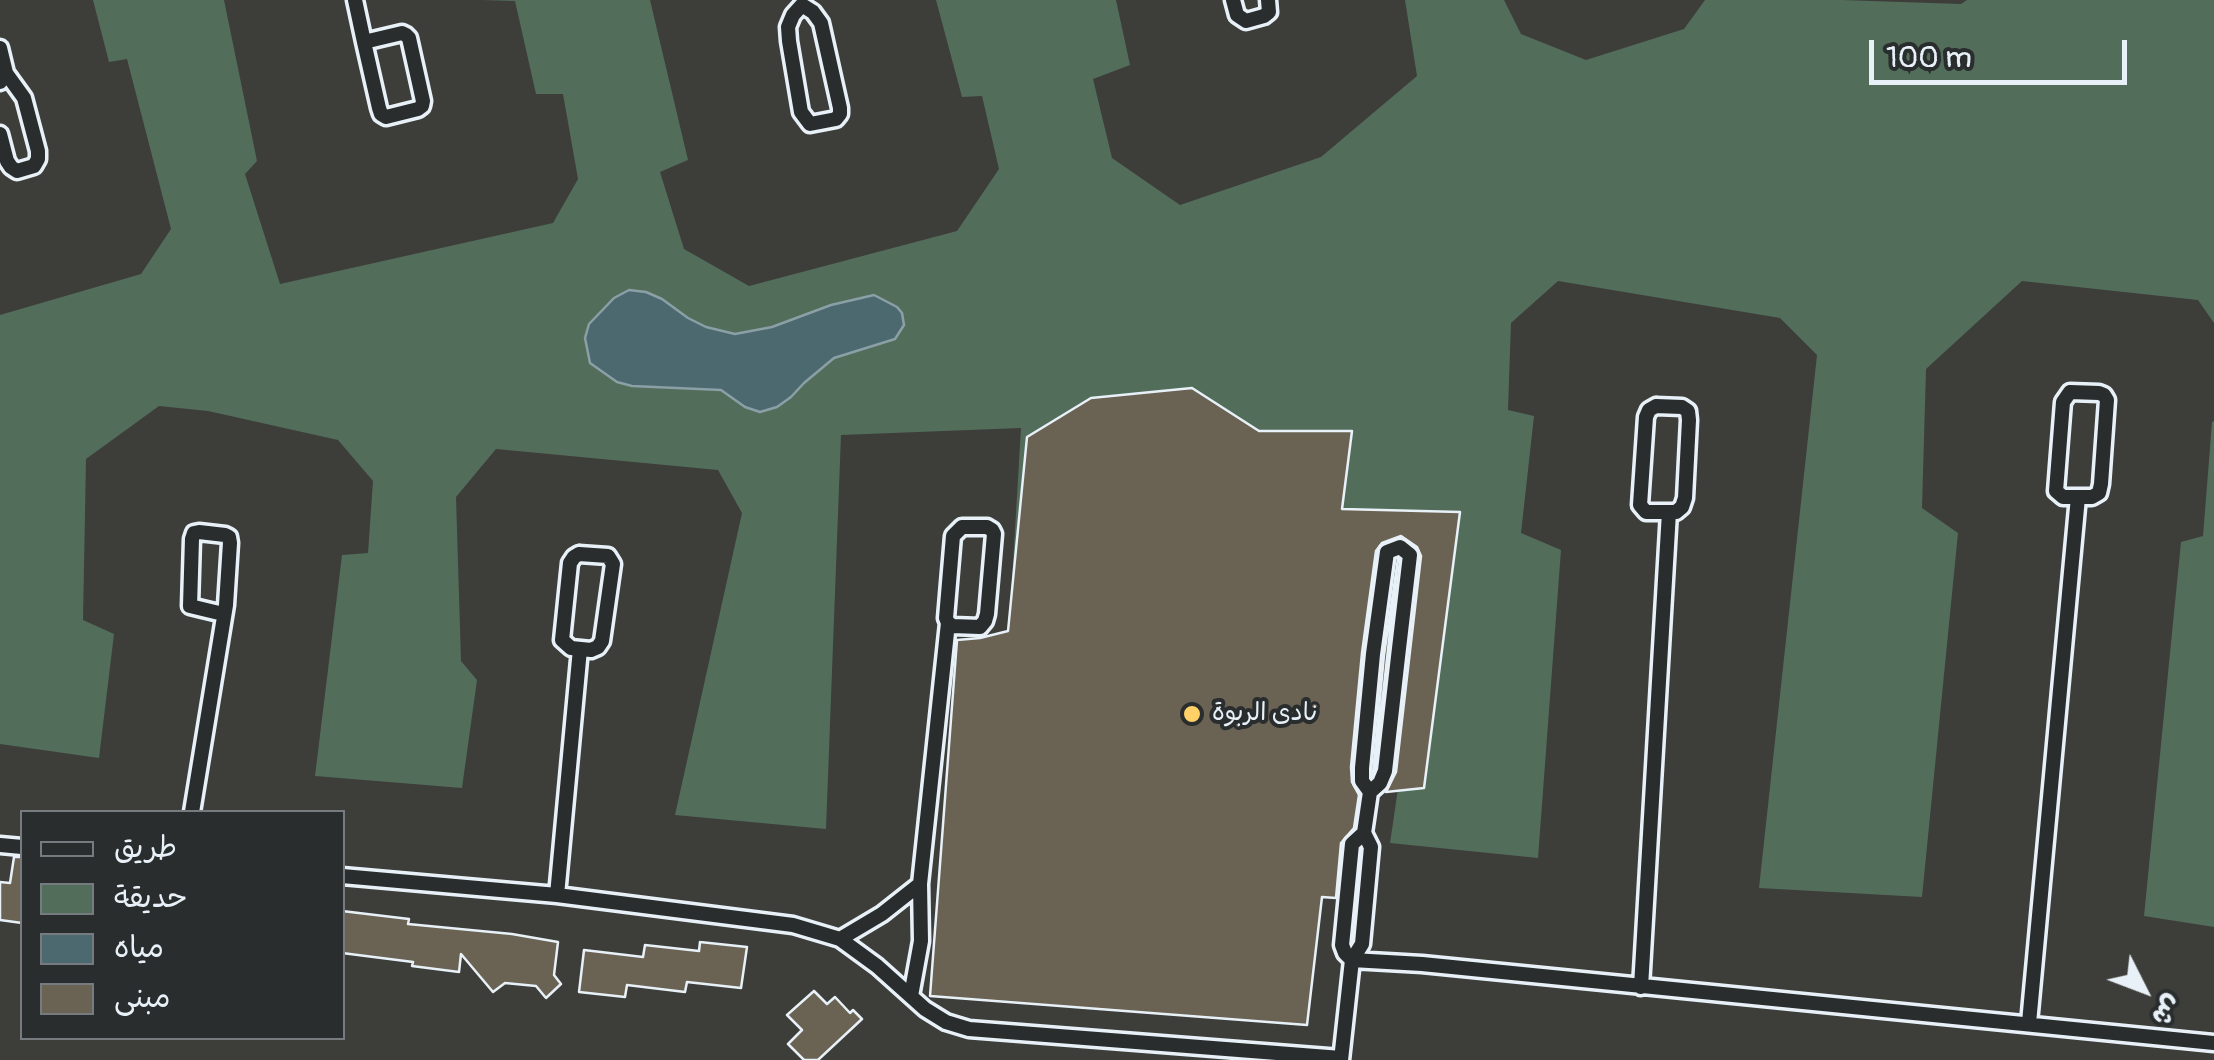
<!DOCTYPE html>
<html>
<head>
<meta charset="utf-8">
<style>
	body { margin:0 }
	#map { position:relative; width:2214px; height:1060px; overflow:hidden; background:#3d3d39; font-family:Pangolin,"Playpen Sans Arabic",sans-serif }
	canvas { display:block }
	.legend { position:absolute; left:20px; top:810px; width:325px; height:230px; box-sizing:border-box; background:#2a2d2e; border:2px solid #767b7f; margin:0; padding:12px 18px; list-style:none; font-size:30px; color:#e8f1f8 }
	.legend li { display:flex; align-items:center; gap:20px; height:50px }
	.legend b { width:50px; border:2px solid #767b7f }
	.north { position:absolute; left:2094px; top:940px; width:100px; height:100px; -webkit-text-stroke:8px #2a2d2e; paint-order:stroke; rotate:132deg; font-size:28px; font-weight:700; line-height:40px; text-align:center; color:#e8f1f8 }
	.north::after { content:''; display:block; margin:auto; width:35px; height:45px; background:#e8f1f8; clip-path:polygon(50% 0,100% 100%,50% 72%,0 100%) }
	.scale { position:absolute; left:1869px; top:40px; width:258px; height:45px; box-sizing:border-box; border:5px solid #e8f1f8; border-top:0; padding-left:12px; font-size:30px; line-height:35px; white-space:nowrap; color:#e8f1f8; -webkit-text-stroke:8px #2a2d2e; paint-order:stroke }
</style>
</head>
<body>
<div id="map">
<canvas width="2214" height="1060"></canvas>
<ul class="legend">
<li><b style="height:12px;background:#2a2d2e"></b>طريق</li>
<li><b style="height:28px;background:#536d5b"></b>حديقة</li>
<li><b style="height:28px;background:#4c696f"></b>مياه</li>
<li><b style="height:28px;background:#6a6252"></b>مبنى</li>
</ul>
<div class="north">ش</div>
<div class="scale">100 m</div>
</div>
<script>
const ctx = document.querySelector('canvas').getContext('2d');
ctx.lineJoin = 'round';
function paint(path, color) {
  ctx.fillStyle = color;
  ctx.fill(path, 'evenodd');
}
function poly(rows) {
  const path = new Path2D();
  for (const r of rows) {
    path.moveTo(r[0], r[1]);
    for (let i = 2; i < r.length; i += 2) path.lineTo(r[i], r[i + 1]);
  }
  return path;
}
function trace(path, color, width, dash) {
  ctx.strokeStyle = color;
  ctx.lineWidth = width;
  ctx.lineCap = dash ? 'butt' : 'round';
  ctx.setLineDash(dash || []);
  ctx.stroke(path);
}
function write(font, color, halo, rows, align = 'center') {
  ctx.font = font + ' Pangolin,"Playpen Sans Arabic",sans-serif';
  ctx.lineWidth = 8;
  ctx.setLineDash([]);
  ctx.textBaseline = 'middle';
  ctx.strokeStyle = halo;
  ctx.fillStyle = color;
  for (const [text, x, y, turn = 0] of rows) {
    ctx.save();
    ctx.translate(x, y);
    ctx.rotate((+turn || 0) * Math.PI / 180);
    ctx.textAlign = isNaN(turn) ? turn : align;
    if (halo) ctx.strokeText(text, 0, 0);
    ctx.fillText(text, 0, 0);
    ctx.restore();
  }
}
paint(poly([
	[93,0,224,0,257,161,245,174,280,284,553,223,578,179,563,94,536,94,515,1,481,0,650,0,688,160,660,172,684,249,749,286,957,231,999,169,982,96,962,97,936,0,1116,0,1130,65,1093,79,1112,158,1180,205,1321,157,1417,76,1405,0,1504,0,1521,34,1586,60,1684,29,1705,0,1842,0,1961,4,1967,0,2214,0,2214,323,2198,300,2022,281,1926,369,1922,508,1958,533,1922,897,1759,888,1817,355,1780,318,1558,281,1511,323,1508,410,1534,416,1521,533,1561,550,1538,858,1390,843,1431,565,1406,541,1341,534,1008,648,1021,428,841,435,826,829,675,815,742,513,718,470,496,449,456,497,461,661,477,680,462,788,315,776,342,555,368,553,373,481,338,440,208,411,159,406,86,459,83,620,114,634,99,758,0,744,0,315,141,274,171,229,127,59,109,62],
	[2214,421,2214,927,2144,916,2181,542,2203,536,2212,422]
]), '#536d5b');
const water = poly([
	[629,290,646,292,662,299,688,318,706,327,735,334,772,327,831,305,874,295,897,307,902,313,904,325,895,339,834,358,804,383,791,397,777,407,760,412,745,407,721,390,632,386,617,382,590,363,585,338,589,324,614,298,629,290]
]);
paint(water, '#4c696f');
trace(water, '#8a9fa6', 2.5);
const building = poly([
	[1192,388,1259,431,1352,431,1342,509,1460,512,1424,788,1386,792,1396,772,1421,556,1417,547,1401,536,1382,543,1376,551,1362,653,1351,767,1352,782,1359,795,1354,828,1341,843,1336,898,1322,897,1307,1025,930,996,957,640,980,638,1008,631,1027,437,1091,398,1192,388],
	[1398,559,1375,768,1373,773,1384,655,1398,559],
	[14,857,22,857,22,923,0,920,0,882,10,883,14,857],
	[342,911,409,919,408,924,512,934,558,942,554,975,561,984,546,998,536,986,505,983,493,992,461,954,459,972,412,966,413,962,342,953,342,911],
	[700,942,747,947,741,988,687,982,685,992,627,985,625,997,579,992,584,950,643,957,645,945,699,951,700,942],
	[814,991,827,1004,835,997,850,1013,853,1010,862,1019,818,1060,804,1060,788,1044,802,1030,787,1015,814,991]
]);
paint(building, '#6a6252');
trace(building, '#e8f1f8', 2.5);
const minor = poly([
	[355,0,364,42,379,108,381,114,386,117,418,109,422,106,423,101,409,38,406,35,402,33,364,42],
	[1233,0,1237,15,1246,21,1264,16,1269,12,1268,0],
	[802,5,813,12,821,23,840,108,840,114,836,119,810,124,801,112,789,41,788,27,793,15,802,5],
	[0,48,6,73],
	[0,82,6,73,24,98,38,151,38,159,34,166,17,171,11,167,7,161,0,134],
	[2070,392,2099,393,2104,395,2107,400,2101,484,2099,493,2092,497,2063,497,2056,491,2063,402,2070,392],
	[1656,406,1682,407,1688,411,1689,420,1685,498,1682,507,1676,512,1646,512,1640,505,1646,417,1649,410,1656,406],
	[962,527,987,527,992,530,994,534,987,614,985,621,980,627,953,626,948,623,946,618,953,536,962,527],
	[579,554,608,556,613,564,602,641,598,647,591,650,571,648,562,640,570,563,574,557,579,554],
	[192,812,226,605,230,543,229,537,225,535,199,532,194,533,192,539,190,606,219,613,224,611],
	[0,845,22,847],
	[342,876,557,895,793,925,840,939,877,966,925,1009,946,1022,969,1029,1341,1058],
	[557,895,580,649],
	[840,939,882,914,920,884],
	[1352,960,1422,964,2214,1043],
	[1352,960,1345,953,1342,945,1352,844,1364,833],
	[1641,987,1669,512],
	[911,996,921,941,920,884,948,623],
	[2029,1023,2078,497],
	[1341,1060,1352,960,1362,944,1371,847,1364,833,1370,792,1380,783,1385,771,1398,657,1410,555,1400,547,1387,552,1373,654,1362,768,1362,781,1370,792]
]);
trace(minor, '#e8f1f8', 21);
trace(minor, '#2a2d2e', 14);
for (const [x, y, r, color] of [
	[1192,714,10,"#ffd166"]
]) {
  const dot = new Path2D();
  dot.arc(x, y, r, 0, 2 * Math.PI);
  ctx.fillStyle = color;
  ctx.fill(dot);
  trace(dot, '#2a2d2e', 4);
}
write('25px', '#e8f1f8', '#2a2d2e', [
	["نادى الربوة",1212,714]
], 'left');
</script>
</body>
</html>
